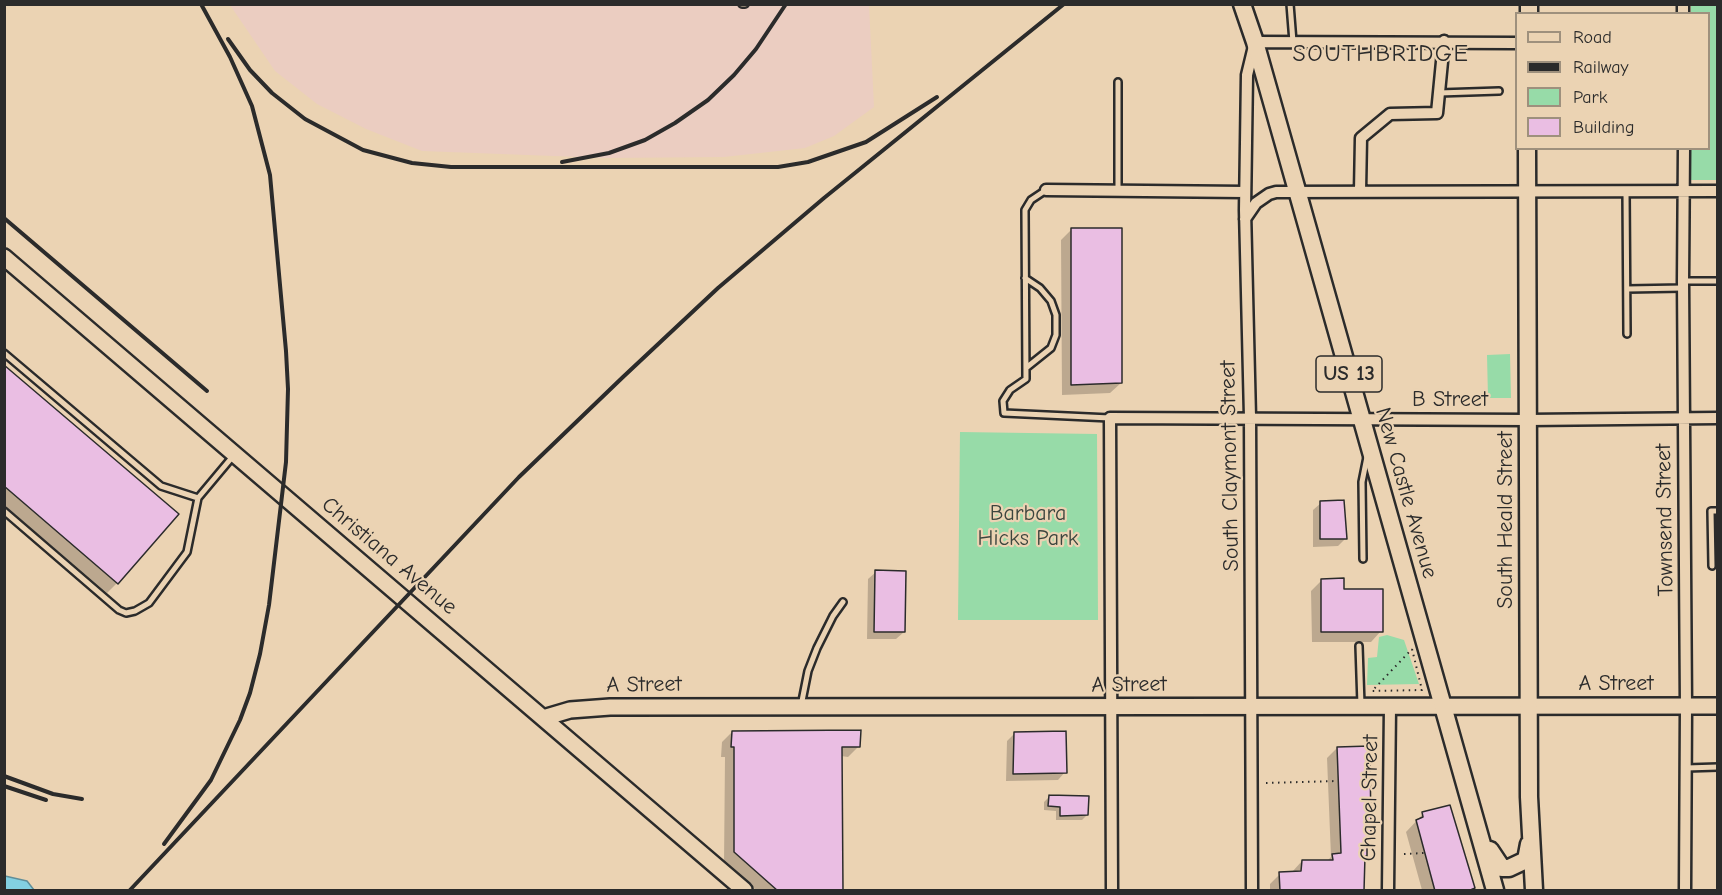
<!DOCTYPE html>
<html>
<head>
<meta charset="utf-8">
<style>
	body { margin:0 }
	#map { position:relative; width:1722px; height:895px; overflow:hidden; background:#ebd3b3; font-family:"Comic Neue",sans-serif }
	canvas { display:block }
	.frame { position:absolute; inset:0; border:6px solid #2b2b2b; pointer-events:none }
	.legend { position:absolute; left:1515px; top:12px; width:195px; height:138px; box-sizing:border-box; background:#ebd3b3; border:2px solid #9e907d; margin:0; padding:8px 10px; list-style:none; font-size:18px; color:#2b2b2b }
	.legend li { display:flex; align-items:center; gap:12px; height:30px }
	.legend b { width:30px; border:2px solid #9e907d }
</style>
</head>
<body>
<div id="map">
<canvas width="1722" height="895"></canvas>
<div class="frame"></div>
<ul class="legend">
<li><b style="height:8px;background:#ebd3b3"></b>Road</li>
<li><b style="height:8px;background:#2b2b2b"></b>Railway</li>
<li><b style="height:16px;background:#97dba8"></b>Park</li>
<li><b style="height:16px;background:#eabee3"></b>Building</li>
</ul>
</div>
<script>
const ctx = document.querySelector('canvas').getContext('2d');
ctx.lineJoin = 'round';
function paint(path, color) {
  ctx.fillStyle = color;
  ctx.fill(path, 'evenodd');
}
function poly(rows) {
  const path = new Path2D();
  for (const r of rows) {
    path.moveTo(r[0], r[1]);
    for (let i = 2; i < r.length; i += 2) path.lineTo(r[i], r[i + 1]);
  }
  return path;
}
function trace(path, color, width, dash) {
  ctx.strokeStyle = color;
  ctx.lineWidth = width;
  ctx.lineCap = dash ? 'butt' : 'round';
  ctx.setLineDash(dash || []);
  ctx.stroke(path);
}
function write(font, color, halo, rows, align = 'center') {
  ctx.font = font + ' "Comic Neue",sans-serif';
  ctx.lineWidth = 4.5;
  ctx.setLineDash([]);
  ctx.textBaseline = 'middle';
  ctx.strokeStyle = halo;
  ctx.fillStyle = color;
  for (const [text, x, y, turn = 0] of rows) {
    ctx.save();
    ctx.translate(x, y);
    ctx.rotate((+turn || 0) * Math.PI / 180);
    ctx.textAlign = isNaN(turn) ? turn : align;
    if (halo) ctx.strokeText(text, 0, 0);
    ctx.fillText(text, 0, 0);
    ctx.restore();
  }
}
paint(poly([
	[230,5,869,5,874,107,834,136,805,148,724,157,606,158,422,151,366,129,317,104,275,71]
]), '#ebcdc1');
paint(poly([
	[1691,5,1717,5,1717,180,1691,180,1691,149,1708,148,1708,14,1691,13],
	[1510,354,1511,398,1488,398,1487,355],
	[960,432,1097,434,1098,620,958,620],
	[1387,635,1404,640,1419,684,1367,685,1368,658,1377,657,1379,637]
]), '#97dba8');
const water = poly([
	[5,876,27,881,34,890,5,890,5,876]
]);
paint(water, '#83d0e2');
trace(water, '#608e99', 1.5);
paint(poly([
	[1072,229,1121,383,1110,393,1062,395,1061,240],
	[4,367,117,583,107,593,4,505],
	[1321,503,1345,539,1338,546,1313,547,1313,510],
	[876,572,904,632,896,639,867,639,868,579],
	[1322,580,1343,591,1381,631,1371,642,1312,642,1311,591],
	[732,732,859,746,848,757,841,756,842,890,756,890,724,863,725,757,721,757,722,742],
	[1014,734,1065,772,1058,780,1006,781,1007,741],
	[1337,748,1369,840,1365,844,1363,857,1363,890,1270,890,1270,884,1280,874,1292,872,1302,861,1326,862,1331,857,1327,758],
	[1049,797,1087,815,1082,820,1056,820,1056,811,1044,810,1044,802],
	[1423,814,1473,888,1470,890,1422,890,1406,832]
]), '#0003');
const building = poly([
	[1071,228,1122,228,1122,383,1071,385,1071,228],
	[4,365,179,514,118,584,4,486,4,365],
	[1344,500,1347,539,1320,539,1320,501,1344,500],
	[875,570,906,571,905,632,874,632,875,570],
	[1344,578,1344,589,1383,589,1383,632,1321,632,1321,579,1344,578],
	[861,730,860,747,842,747,843,891,778,891,734,852,734,747,731,747,732,731,861,730],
	[1066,731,1067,773,1013,774,1014,732,1066,731],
	[1370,746,1371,840,1367,840,1367,856,1365,856,1364,891,1280,891,1279,872,1301,871,1302,860,1333,860,1332,854,1341,853,1337,747,1370,746],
	[1049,795,1089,796,1088,815,1060,816,1060,807,1048,806,1049,795],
	[1450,805,1475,888,1468,891,1435,891,1416,820,1423,817,1422,812,1450,805]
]);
paint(building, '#eabee3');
trace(building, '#2b2b2b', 1.5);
const lane = poly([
	[742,4,745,4],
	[1290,4,1293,42],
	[1118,82,1118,191],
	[1439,93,1499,91],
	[1046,190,1031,200,1025,210,1026,379,1010,390,1003,401,1004,413,1110,418],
	[1626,191,1627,334],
	[1025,278,1040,288,1051,301,1056,315,1056,335,1051,348,1026,368],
	[1683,281,1718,281],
	[1627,289,1683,288],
	[4,353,161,486,198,498,234,455],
	[4,511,119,610,126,613,135,611,149,603,187,552,198,498],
	[1363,559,1362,482,1367,457],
	[1712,566,1711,511,1718,511],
	[1359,646,1361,705],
	[801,706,808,671,817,648,833,616,843,602],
	[1686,768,1718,767]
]);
const street = poly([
	[1683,4,1683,14],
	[1684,148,1683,281,1686,707,1685,890],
	[1046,190,1245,192],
	[1360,191,1361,138,1390,114,1437,113,1444,41],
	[1245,219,1256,203,1269,194,1276,192,1718,191],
	[1112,890,1110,418,1528,420,1718,418],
	[1252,890,1250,417,1245,210,1247,75,1255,42,1516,43],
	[1388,890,1390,707]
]);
const secondary = poly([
	[4,257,744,890],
	[543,718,570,710,610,707,1718,706]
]);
const primary = poly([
	[1242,4,1255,42,1495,890],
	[1529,14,1529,4],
	[1527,148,1529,797,1534,890],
	[1490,850,1502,868,1509,868,1526,860,1529,844]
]);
trace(lane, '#2b2b2b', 10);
trace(street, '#2b2b2b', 15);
trace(secondary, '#2b2b2b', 20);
trace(primary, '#2b2b2b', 21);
trace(poly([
	[1412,649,1422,690,1372,691,1412,649],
	[1266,783,1337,781],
	[1404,854,1424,853]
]), '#2b2b2b', 2, [1.5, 4.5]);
trace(lane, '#ebd3b3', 5);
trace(street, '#ebd3b3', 10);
trace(secondary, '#ebd3b3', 15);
trace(primary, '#ebd3b3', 16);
trace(poly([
	[228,39,250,70,272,93,305,119,363,150,412,163,451,167,778,167,808,162,866,142,937,97],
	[562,162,609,153,645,140,675,123,708,100,734,75,756,49,786,4],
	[4,218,207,391],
	[4,776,53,794,82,799],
	[4,786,46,800],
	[164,844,211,780,240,720,250,693,260,654,269,605,286,462,288,389,286,351,270,175,252,106,230,57,201,4],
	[130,890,519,477,623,377,718,288,824,198,1064,4]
]), '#2b2b2b', 4);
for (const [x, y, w] of [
	[1349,374,66]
]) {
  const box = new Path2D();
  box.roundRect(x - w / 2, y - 18, w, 36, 4.5);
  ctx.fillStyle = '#ebd3b3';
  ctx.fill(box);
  trace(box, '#2b2b2b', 1.5);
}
write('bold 21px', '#2b2b2b', null, [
	["US 13",1349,374]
]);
write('22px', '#2b2b2b', '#ebd3b3', [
	["B Street",1450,400],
	["South Claymont Street",1230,466,-91],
	["New Castle Avenue",1406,493,74],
	["South Heald Street",1506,520,-90],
	["Townsend Street",1665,520,-91],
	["Christiana Avenue",389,556,40],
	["A Street",1616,684],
	["A Street",644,685,-1],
	["A Street",1129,685,-1],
	["Chapel Street",1370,798,-89]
]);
write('22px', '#3b453e', '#ebd3b3', [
	["Barbara",1028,514],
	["Hicks Park",1028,539]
]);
ctx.letterSpacing = '1.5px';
write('24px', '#2b2b2b', '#ebd3b3', [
	["SOUTHBRIDGE",1381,54]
]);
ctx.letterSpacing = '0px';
</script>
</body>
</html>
